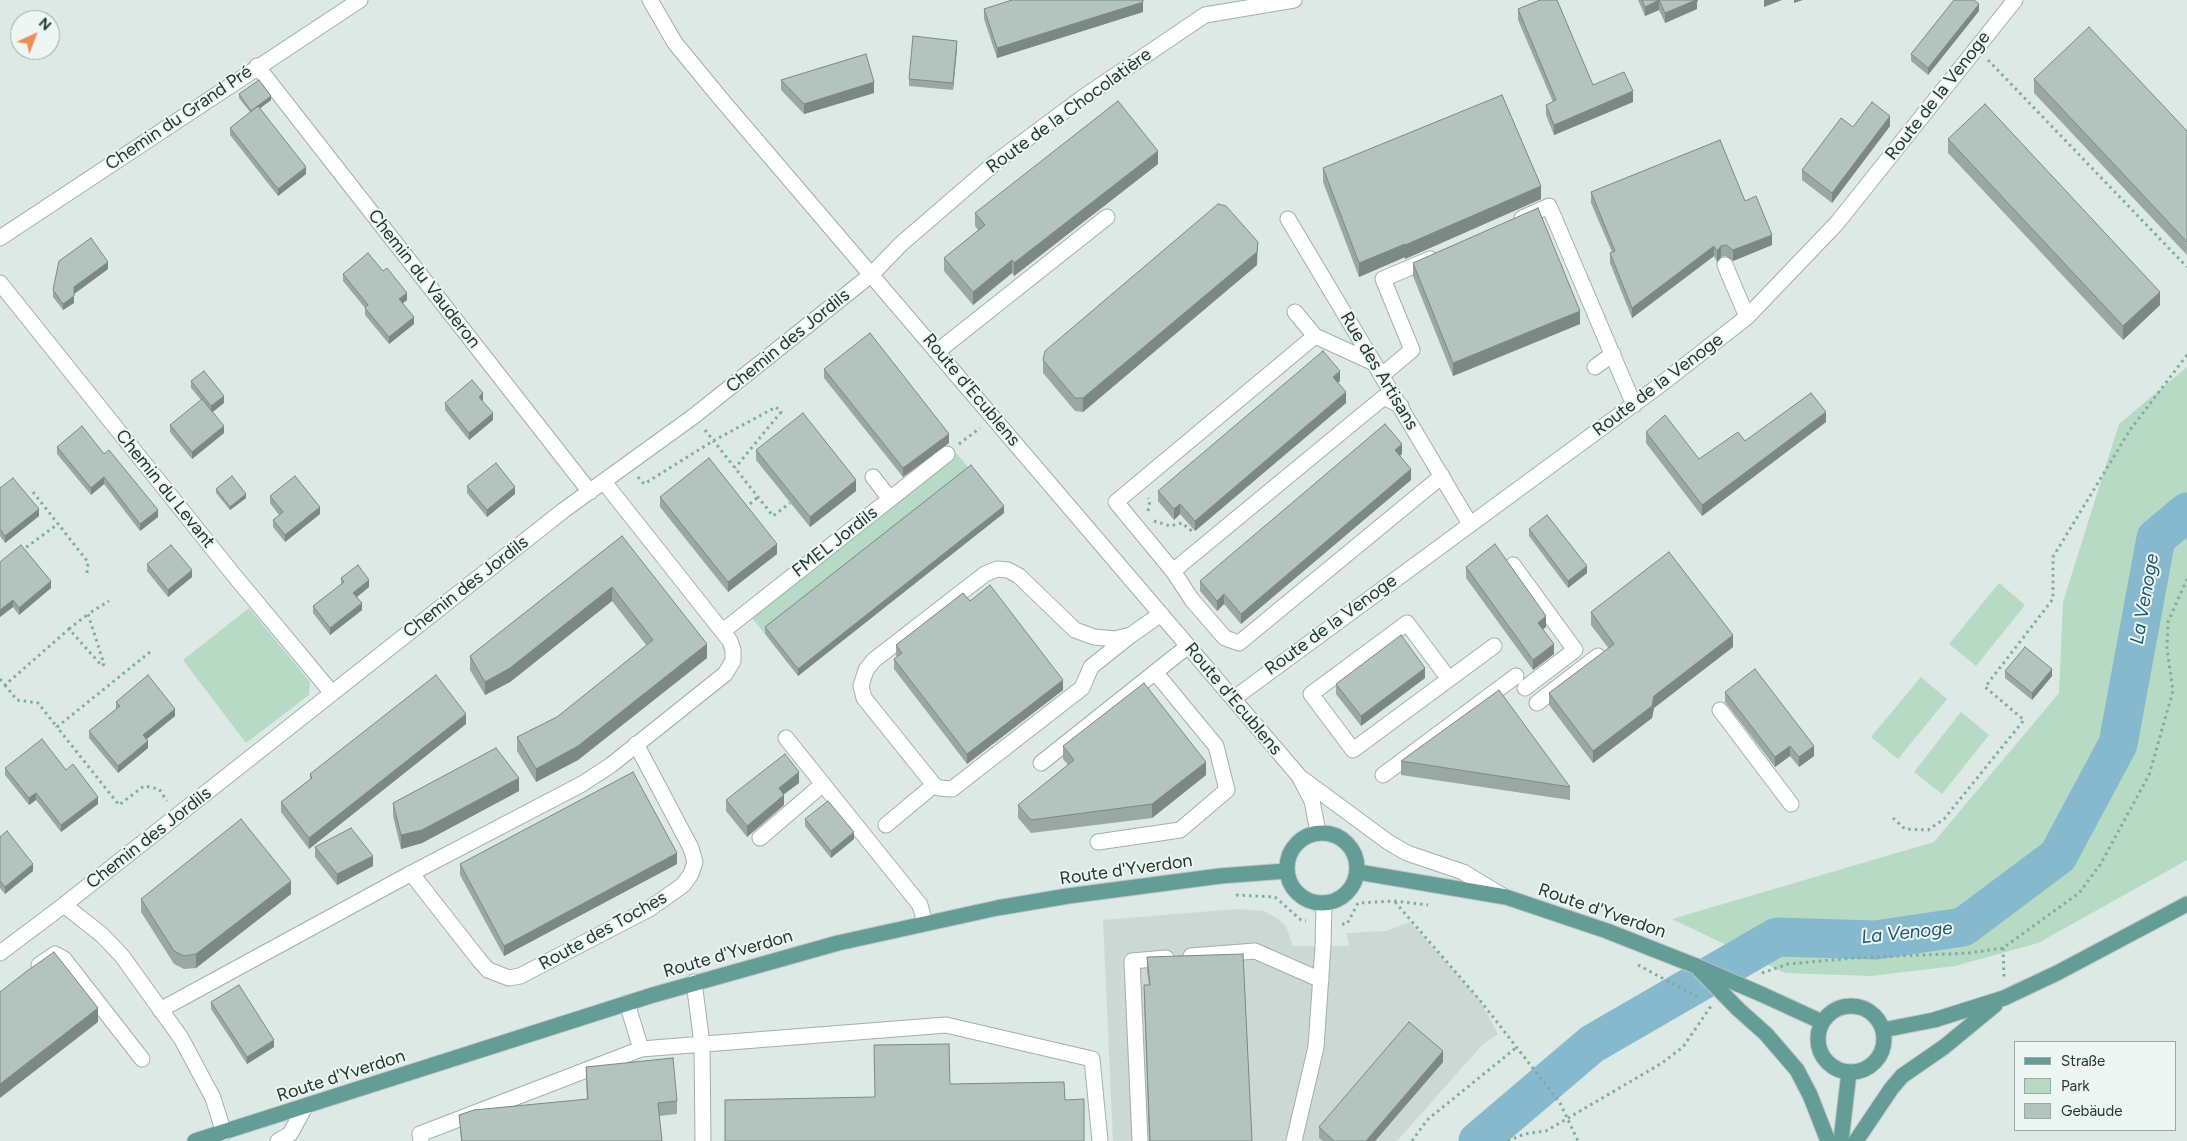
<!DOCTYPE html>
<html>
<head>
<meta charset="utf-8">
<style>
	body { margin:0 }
	#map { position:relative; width:2187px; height:1141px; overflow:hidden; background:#dde9e5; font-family:Figtree,sans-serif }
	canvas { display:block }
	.legend { position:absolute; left:2014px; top:1041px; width:162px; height:90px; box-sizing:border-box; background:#edf6f3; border:1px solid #9baaa7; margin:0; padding:6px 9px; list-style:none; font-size:15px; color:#203834 }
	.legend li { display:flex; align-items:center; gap:10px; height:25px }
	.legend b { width:25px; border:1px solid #9baaa7 }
	.north { position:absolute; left:10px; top:10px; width:50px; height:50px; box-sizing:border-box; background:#edf6f3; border:1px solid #9baaa7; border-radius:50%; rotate:43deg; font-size:14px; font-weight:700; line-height:20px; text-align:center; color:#203834 }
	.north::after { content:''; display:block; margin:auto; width:18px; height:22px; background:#ee8e56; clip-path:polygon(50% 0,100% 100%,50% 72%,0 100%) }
</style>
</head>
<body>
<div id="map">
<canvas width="2187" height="1141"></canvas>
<ul class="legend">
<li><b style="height:6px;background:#639d96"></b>Straße</li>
<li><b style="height:14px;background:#b6dac4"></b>Park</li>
<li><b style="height:14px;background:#b3c3be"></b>Gebäude</li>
</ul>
<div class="north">N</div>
</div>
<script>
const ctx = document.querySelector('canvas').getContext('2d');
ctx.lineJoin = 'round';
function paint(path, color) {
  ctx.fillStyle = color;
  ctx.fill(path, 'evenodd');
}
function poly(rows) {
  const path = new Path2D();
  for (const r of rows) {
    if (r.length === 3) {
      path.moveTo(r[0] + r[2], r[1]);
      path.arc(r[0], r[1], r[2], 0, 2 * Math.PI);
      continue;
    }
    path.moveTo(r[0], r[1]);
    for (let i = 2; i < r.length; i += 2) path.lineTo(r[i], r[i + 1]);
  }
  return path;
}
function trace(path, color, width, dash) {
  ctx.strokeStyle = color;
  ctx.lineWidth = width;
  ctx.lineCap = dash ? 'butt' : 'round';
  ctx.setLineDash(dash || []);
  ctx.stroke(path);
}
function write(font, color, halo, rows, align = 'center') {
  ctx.font = font + ' Figtree,sans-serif';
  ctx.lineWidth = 4;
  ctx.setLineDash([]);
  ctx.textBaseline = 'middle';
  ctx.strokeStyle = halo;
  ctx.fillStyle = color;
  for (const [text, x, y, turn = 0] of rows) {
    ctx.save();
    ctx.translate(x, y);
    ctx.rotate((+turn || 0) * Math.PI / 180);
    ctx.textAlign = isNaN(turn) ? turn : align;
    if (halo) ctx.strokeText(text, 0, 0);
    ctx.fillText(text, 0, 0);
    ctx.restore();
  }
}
paint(poly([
	[1237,909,1264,911,1278,919,1286,926,1293,946,1349,946,1347,933,1386,931,1410,922,1479,999,1498,1034,1483,1044,1397,1141,1113,1141,1103,920]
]), '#ccd8d4');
paint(poly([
	[2187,367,2187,860,2038,943,1955,966,1871,976,1785,973,1672,919,1934,842,2059,693,2063,602,2119,424],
	[953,449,971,471,765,634,747,612],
	[1999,583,2025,605,1976,666,1949,644],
	[249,608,310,682,309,695,246,743,183,660],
	[1921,677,1947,699,1898,759,1871,737],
	[1961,712,1989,735,1942,794,1914,772]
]), '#b6dac4');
trace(poly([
	[1478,1141,1592,1044,1777,937,1876,940,1963,927,2058,856,2118,744,2156,538,2187,512]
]), '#86b9cd', 39);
const minor = poly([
	[650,0,675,43,721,99,1299,776,1312,801,1318,832],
	[257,66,590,492],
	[1522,218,1549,206,1634,405],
	[1288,219,1470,524],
	[0,238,360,0],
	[1725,265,1747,317],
	[0,283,233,574,332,693],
	[1295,312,1315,336],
	[938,351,1107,217],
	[1595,367,1613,354],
	[1382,375,1412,350,1383,279,1430,259],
	[1401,406,1384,397,1173,571,1192,600,1225,638,1239,643,1442,476],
	[873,477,890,499],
	[1513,565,1575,650,1525,688],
	[1173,571,1116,502,1315,336,1374,363],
	[723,631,947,454],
	[1131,635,1091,667,1082,688,952,789,939,788,934,785,864,698,861,686,866,670,874,660,985,574,997,569,1008,570,1019,576,1075,630,1094,637,1115,639,1131,635,1161,614],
	[1449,679,1407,623,1311,694,1353,750,1494,646],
	[1233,699,1660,385,1747,317,1837,223,2015,0],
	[1537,703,1598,656],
	[1720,710,1791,804],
	[786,738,920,905,925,923],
	[1041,763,1188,646],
	[1383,775,1516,676],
	[1304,780,1388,842,1407,853,1463,872,1503,896],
	[886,825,934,785],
	[760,838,823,784],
	[1098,842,1180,830,1227,790,1216,746,1155,672],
	[411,873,480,961,488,970,509,978,520,976,649,909,683,885,691,874,695,862,691,848,636,744],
	[64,905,102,935,122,956,181,1038,213,1098,224,1133],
	[0,953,64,905,564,510,694,416,872,274,901,244,996,162,1082,98,1205,15,1294,0],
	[1191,956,1255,951,1321,980],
	[39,965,55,954,64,959,142,1059],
	[694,982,702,1044,703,1141],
	[160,1010,408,875,582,784,611,765,725,674,733,661,733,650,730,641,604,482],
	[641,1049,946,1025,1092,1059,1100,1141],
	[278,1141,290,1134,305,1107],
	[421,1141,420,1134,641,1049,627,1003],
	[1140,1141,1132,961,1166,958],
	[1294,1141,1316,1047,1323,946,1324,904]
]);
const major = poly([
	[1322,868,35],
	[1358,872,1506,897,1607,931,1696,966],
	[1761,994,1822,1022],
	[1851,1039,33],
	[1738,1009,1766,1034,1797,1070,1810,1095,1828,1141],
	[1883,1030,1934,1020,2004,998,2057,973,2187,904],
	[195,1141,653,995,838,943,997,908,1068,896,1220,876,1286,871],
	[1841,1141,1849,1072],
	[1856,1141,1891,1089,1902,1076,1944,1047,1995,1005]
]);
trace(minor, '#a1b0ac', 17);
trace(major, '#bcc3c2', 17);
trace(poly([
	[1988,60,2187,267],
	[705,430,773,516,790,503],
	[959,444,980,428],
	[638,477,644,484,713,441,776,407,781,412,735,468],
	[33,492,88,562,87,573],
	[745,508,758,497],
	[1148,511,1150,501,1148,498],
	[1154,521,1170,526,1182,523,1193,532],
	[21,551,58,524],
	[69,629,88,614],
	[150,652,57,727,119,805,144,786,159,789,167,801],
	[0,679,5,685,69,629,102,666,104,664,88,614,109,601],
	[5,685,17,700,38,703,57,727],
	[1893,818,1905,829,1928,830,1944,819,2024,720,1985,687,2053,599,2053,557,2130,430,2187,355],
	[1236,895,1275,897,1301,920,1306,921],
	[1395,902,1479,999,1560,1103,1578,1141],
	[1342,924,1347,924,1358,903,1394,901,1428,905],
	[2003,948,2004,977],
	[1762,973,1788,964,1854,958,1969,953,2003,948,2079,893,2100,865,2149,775,2173,691,2167,648,2168,622,2187,579],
	[1412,1141,1427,1120,1517,1047],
	[1508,1141,1524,1134,1546,1131,1662,1063,1683,1047,1711,1006]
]), '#7eaca3', 3, [2.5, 4]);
trace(minor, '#fff', 15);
trace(major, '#639d96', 15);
const majorBridge = poly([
	[1696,966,1761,994],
	[1700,970,1738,1009]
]);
trace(majorBridge, '#bcc3c2', 17, []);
trace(poly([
	[1638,965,1701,999]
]), '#7eaca3', 3, [2.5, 4]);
trace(majorBridge, '#639d96', 15);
paint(poly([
	[1638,0,1698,0,1698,1,1697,2,1697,9,1665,23,1659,10,1645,16],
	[984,9,1143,12,997,58,984,19],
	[1518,9,1593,85,1633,102,1554,135,1546,115,1546,105,1553,102,1518,20],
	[1979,11,1928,75,1911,61,1911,54],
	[957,48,953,90,909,86,909,79],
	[2034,79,2187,131,2187,255,2034,93],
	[781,80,874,93,804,114,781,90],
	[239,94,271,100,260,108,306,174,278,196,230,135,230,128,250,112,239,98],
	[1890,126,1832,203,1802,180,1802,170,1853,127],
	[1948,139,2160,305,2123,340,1948,153],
	[1158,164,1014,276,1012,273,973,305,944,271,944,258,978,230,975,226,975,213],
	[1323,168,1541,199,1405,259,1405,257,1359,277,1323,182],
	[1591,192,1745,201,1772,245,1733,261,1726,256,1721,257,1717,262,1714,256,1632,318,1610,263,1610,253,1612,252,1591,203],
	[1413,263,1580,324,1453,376,1413,276],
	[1257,265,1083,412,1075,411,1043,373,1043,360],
	[108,269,74,294,74,303,63,310,53,297,53,290],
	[343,274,407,300,403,303,414,324,389,344,365,315,365,308,343,281],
	[824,369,949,443,903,477,824,378],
	[191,381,224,403,213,412,224,433,192,459,170,432,170,425,201,400,191,388],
	[1340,381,1338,383,1346,403,1195,531,1180,514,1174,520,1158,501,1158,491],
	[483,400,482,401,493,420,469,440,445,410,445,403],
	[1826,422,1702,516,1646,443,1646,432,1699,459],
	[57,447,104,454,158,517,140,531,104,484,91,495,57,454],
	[756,450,856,491,810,527,756,460],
	[1402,454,1400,456,1411,480,1241,624,1224,604,1217,611,1200,591,1200,581],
	[467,486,515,494,487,517,467,493],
	[0,488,39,516,5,543,0,536],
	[216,489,246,498,230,510,216,493],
	[270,496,320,514,285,542,273,527,273,520,279,515,270,503],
	[660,497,777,554,728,592,660,507],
	[1004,513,798,676,765,634,765,627],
	[1529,529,1587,573,1568,588,1529,536],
	[622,536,707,658,578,760,536,782,517,751,517,737,557,717,647,646,612,601,510,682,485,695,470,670,470,656],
	[0,562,51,588,19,615,13,607,0,617],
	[147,564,192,577,168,597,147,571],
	[1466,567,1546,627,1543,629,1554,654,1533,670,1466,578],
	[341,578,369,587,357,597,362,610,330,635,313,613,313,606,341,585],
	[970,601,1063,690,967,764,894,669,894,659,897,657,896,655,896,645],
	[1591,612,1733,647,1654,708,1652,718,1593,763,1549,705,1549,693,1609,649,1591,625],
	[2005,671,2052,676,2032,700,2005,678],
	[1425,678,1361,726,1336,694,1336,684],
	[1725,692,1814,756,1799,767,1790,756,1775,767,1725,702],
	[116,702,175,716,147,739,148,748,118,773,89,738,89,731,116,709],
	[466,724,309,849,281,812,281,802,310,779,310,774],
	[1063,746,1206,775,1152,818,1031,833,1018,818,1018,805,1068,765,1063,759],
	[1401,761,1570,787,1570,800,1401,775],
	[5,768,98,804,61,832,36,800,29,805,5,775],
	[799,783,784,794,784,805,747,837,726,811,726,800],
	[519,791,422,843,401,849,393,816,393,803],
	[805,819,854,839,831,858,805,826],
	[0,837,33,871,5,894,0,888],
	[315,847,373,866,337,885,315,857],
	[460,864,677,864,504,956,460,875],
	[291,894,196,968,184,969,174,964,141,912,141,899],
	[1147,957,1252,1141,1149,1141,1144,998,1144,985,1149,985,1147,970],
	[211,1002,274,1047,247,1064,211,1009],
	[1443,1062,1375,1141,1323,1141,1319,1138,1319,1127],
	[586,1067,677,1101,677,1114,659,1116,662,1141,461,1141,459,1115,587,1100,586,1080]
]), '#9aa8a3');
paint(poly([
	[1659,0,1659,10,1645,16,1645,7],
	[1695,0,1698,0,1697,2,1697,9,1665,23,1665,13],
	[1764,0,1782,0,1764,7],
	[1794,0,1803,0,1794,3],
	[1143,2,1143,12,997,58,997,48],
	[1979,4,1979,11,1928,75,1928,68],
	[957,41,957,48,953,90,953,83],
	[874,82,874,93,804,114,804,104],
	[1633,91,1633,102,1554,135,1554,125],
	[271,96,271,100,251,115,251,111],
	[1890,116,1890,126,1832,203,1832,193],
	[1158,151,1158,164,1014,276,1014,263],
	[306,167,306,174,278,196,278,189],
	[1541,186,1541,199,1405,259,1405,245],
	[1772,235,1772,245,1733,261,1733,250],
	[1258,242,1257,265,1083,412,1083,398],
	[1405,244,1405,257,1359,277,1359,263],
	[1714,246,1714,256,1632,318,1632,308],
	[1721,246,1721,257,1717,262,1717,251],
	[1012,260,1012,273,973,305,973,292],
	[108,262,108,269,74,294,74,287],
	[2160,292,2160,305,2123,340,2123,326],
	[407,293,407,300,399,306,399,299],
	[74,296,74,303,63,310,63,304],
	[1580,311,1580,324,1453,376,1453,363],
	[414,317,414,324,389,344,389,337],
	[1340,371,1340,381,1333,387,1333,377],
	[1346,392,1346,403,1195,531,1195,521],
	[483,393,483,400,479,404,479,397],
	[224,396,224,403,211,413,211,406],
	[1826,412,1826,422,1702,516,1702,505],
	[493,413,493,420,469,440,469,433],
	[224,426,224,433,192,459,192,452],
	[949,434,949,443,903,477,903,468],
	[1402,444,1402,454,1395,460,1395,450],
	[1411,469,1411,480,1241,624,1241,614],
	[104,477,104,484,91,495,91,488],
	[856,480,856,491,810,527,810,517],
	[515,487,515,494,487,517,487,510],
	[246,494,246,498,230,510,230,507],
	[1180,504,1180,514,1174,520,1174,509],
	[1004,506,1004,513,798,676,798,669],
	[320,507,320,514,285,542,285,535],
	[39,509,39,516,5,543,5,536],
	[158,510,158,517,140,531,140,524],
	[777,544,777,554,728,592,728,582],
	[1587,566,1587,573,1568,588,1568,581],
	[192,570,192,577,168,597,168,590],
	[369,580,369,587,353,600,353,593],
	[51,581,51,588,19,615,19,608],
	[612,587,612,601,510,682,485,695,485,682],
	[1224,594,1224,604,1217,611,1217,601],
	[13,600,13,607,0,617,0,610],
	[362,603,362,610,330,635,330,628],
	[1546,616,1546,627,1538,633,1538,623],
	[1733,635,1733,647,1654,708,1652,718,1593,763,1593,751,1654,696],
	[707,644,707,658,578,760,536,782,536,769],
	[1554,644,1554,654,1533,670,1533,660],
	[1425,668,1425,678,1361,726,1361,716],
	[2052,669,2052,676,2032,700,2032,693],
	[1063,680,1063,690,967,764,967,754],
	[175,709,175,716,143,742,143,735],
	[466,714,466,724,309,849,309,838],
	[148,741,148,748,118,773,118,766],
	[1790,746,1790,756,1775,767,1775,757],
	[1814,746,1814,756,1799,767,1799,757],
	[1206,762,1206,775,1152,818,1152,804],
	[799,772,799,783,779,798,779,788],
	[519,778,519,791,422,843,401,849,401,835],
	[36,793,36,800,29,805,29,798],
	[784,795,784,805,747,837,747,826],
	[98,797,98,804,61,832,61,825],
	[854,832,854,839,831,858,831,851],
	[677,853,677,864,504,956,504,946],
	[373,856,373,866,337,885,337,874],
	[33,864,33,871,5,894,5,887],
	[291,881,291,894,196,968,196,954],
	[98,1008,98,1022,0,1098,0,1084],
	[274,1040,274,1047,247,1064,247,1057],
	[1443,1051,1443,1062,1375,1141,1366,1141]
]), '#7d8885');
const building = poly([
	[1012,0,1143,0,1143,2,997,48,984,9,1012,0],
	[1540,0,1557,0,1593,85,1624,72,1633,91,1554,125,1546,105,1556,100,1518,9,1540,0],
	[1642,0,1696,0,1665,13,1659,0,1645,7,1642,0],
	[1954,0,1974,0,1979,4,1928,68,1911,54,1954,0],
	[2089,27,2187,131,2187,242,2034,79,2089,27],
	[913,36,957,41,953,83,909,79,913,36],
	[866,54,874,82,804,104,781,80,866,54],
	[259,80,271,96,251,111,239,94,259,80],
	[1502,95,1541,186,1405,245,1405,244,1359,263,1323,168,1502,95],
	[1118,101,1158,151,1014,263,1012,260,973,292,944,258,985,225,975,213,1118,101],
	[1872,102,1890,116,1832,193,1802,170,1841,118,1853,127,1872,102],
	[1985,104,2160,292,2123,326,1948,139,1985,104],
	[258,106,306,167,278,189,230,128,258,106],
	[1720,140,1745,201,1756,196,1772,235,1733,250,1726,245,1721,246,1717,251,1714,246,1632,308,1610,253,1615,251,1591,192,1720,140],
	[1218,204,1226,206,1258,242,1257,252,1083,398,1075,398,1043,360,1045,351,1218,204],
	[1538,208,1580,311,1453,363,1413,263,1538,208],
	[91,238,108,262,74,287,74,296,63,304,53,290,59,261,91,238],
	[368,253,383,271,387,268,407,293,399,299,414,317,389,337,365,308,368,305,343,274,368,253],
	[870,333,949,434,903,468,824,369,870,333],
	[1323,351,1340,371,1333,377,1346,392,1195,521,1180,504,1174,509,1158,491,1323,351],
	[204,371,224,396,211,406,191,381,204,371],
	[472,380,483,393,479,397,493,413,469,433,445,403,472,380],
	[1811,393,1826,412,1702,505,1646,432,1665,415,1699,459,1738,432,1745,441,1811,393],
	[202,399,224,426,192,452,170,425,202,399],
	[803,413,856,480,810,517,756,450,803,413],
	[1385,424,1402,444,1395,450,1411,469,1241,614,1224,594,1217,601,1200,581,1385,424],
	[82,426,104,454,109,450,158,510,140,524,104,477,91,488,57,447,82,426],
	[709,458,777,544,728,582,660,497,709,458],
	[496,463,515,487,487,510,467,486,496,463],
	[971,465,1004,506,798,669,765,627,971,465],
	[232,476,246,494,230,507,216,489,232,476],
	[295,476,320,507,285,535,273,520,283,512,270,496,295,476],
	[13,478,39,509,5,536,0,529,0,488,13,478],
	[1547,515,1587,566,1568,581,1529,529,1547,515],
	[622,536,707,644,578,746,536,769,517,737,557,717,653,640,612,587,510,668,485,682,470,656,622,536],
	[1495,544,1546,616,1538,623,1554,644,1533,660,1466,567,1495,544],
	[21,545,51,581,19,608,13,600,0,610,0,562,21,545],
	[171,545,192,570,168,590,147,564,171,545],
	[1669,552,1733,635,1654,696,1652,706,1593,751,1549,693,1614,644,1591,612,1669,552],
	[358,565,369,580,353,593,362,603,330,628,313,606,344,582,341,578,358,565],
	[990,585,1063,680,967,754,894,659,902,653,896,645,963,593,970,601,990,585],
	[1401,635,1425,668,1361,716,1336,684,1401,635],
	[2025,647,2052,669,2032,693,2005,671,2025,647],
	[1755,669,1814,746,1799,757,1790,746,1775,757,1725,692,1755,669],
	[148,675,175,709,143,735,148,741,118,766,89,731,120,706,116,702,148,675],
	[436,675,466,714,309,838,281,802,312,778,310,774,436,675],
	[1144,683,1206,762,1152,804,1031,820,1018,805,1074,760,1063,746,1144,683],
	[1499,690,1570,787,1401,761,1499,690],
	[42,739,66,770,73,764,98,797,61,825,36,793,29,798,5,768,42,739],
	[496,748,519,778,422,830,401,835,393,803,496,748],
	[785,754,799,772,779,788,784,795,747,826,726,800,785,754],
	[633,772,677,853,504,946,460,864,633,772],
	[828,801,854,832,831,851,805,819,828,801],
	[241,819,291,881,196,954,184,956,174,951,141,899,241,819],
	[351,828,373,856,337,874,315,847,351,828],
	[7,831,33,864,5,887,0,881,0,837,7,831],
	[54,952,98,1008,0,1084,0,992,27,971,54,952],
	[1243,954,1252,1141,1150,1141,1144,985,1150,985,1147,957,1243,954],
	[239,985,274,1040,247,1057,211,1002,239,985],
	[1409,1022,1443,1051,1366,1141,1334,1141,1319,1127,1409,1022],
	[949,1044,950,1084,1064,1082,1065,1100,1084,1099,1084,1141,725,1141,725,1100,875,1097,874,1045,949,1044],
	[673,1058,677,1101,658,1103,662,1141,462,1141,459,1115,474,1110,588,1099,586,1067,673,1058]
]);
paint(building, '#b3c3be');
trace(building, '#7d8885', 1);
write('18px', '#203834', '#edf6f3', [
	["Route de la Venoge",1938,96,-52],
	["Route de la Chocolatière",1069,111,-36],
	["Chemin du Grand Pré",179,118,-34],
	["Chemin du Vauderon",424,279,52],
	["Chemin des Jordils",788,341,-39],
	["Rue des Artisans",1379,371,59],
	["Route de la Venoge",1658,385,-37],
	["Route d'Ecublens",971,390,50],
	["Chemin du Levant",165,489,51],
	["FMEL Jordils",835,542,-38],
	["Chemin des Jordils",466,587,-38],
	["Route de la Venoge",1331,625,-36],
	["Route d'Ecublens",1233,699,50],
	["Chemin des Jordils",149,838,-38],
	["Route d'Yverdon",1126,870,-8],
	["Route d'Yverdon",1602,911,19],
	["Route des Toches",603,931,-29],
	["Route d'Yverdon",728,954,-16],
	["Route d'Yverdon",341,1076,-18]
]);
write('italic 19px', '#1c5871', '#edf6f3', [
	["La Venoge",2145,599,-80],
	["La Venoge",1907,933,-6]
]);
</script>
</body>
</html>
